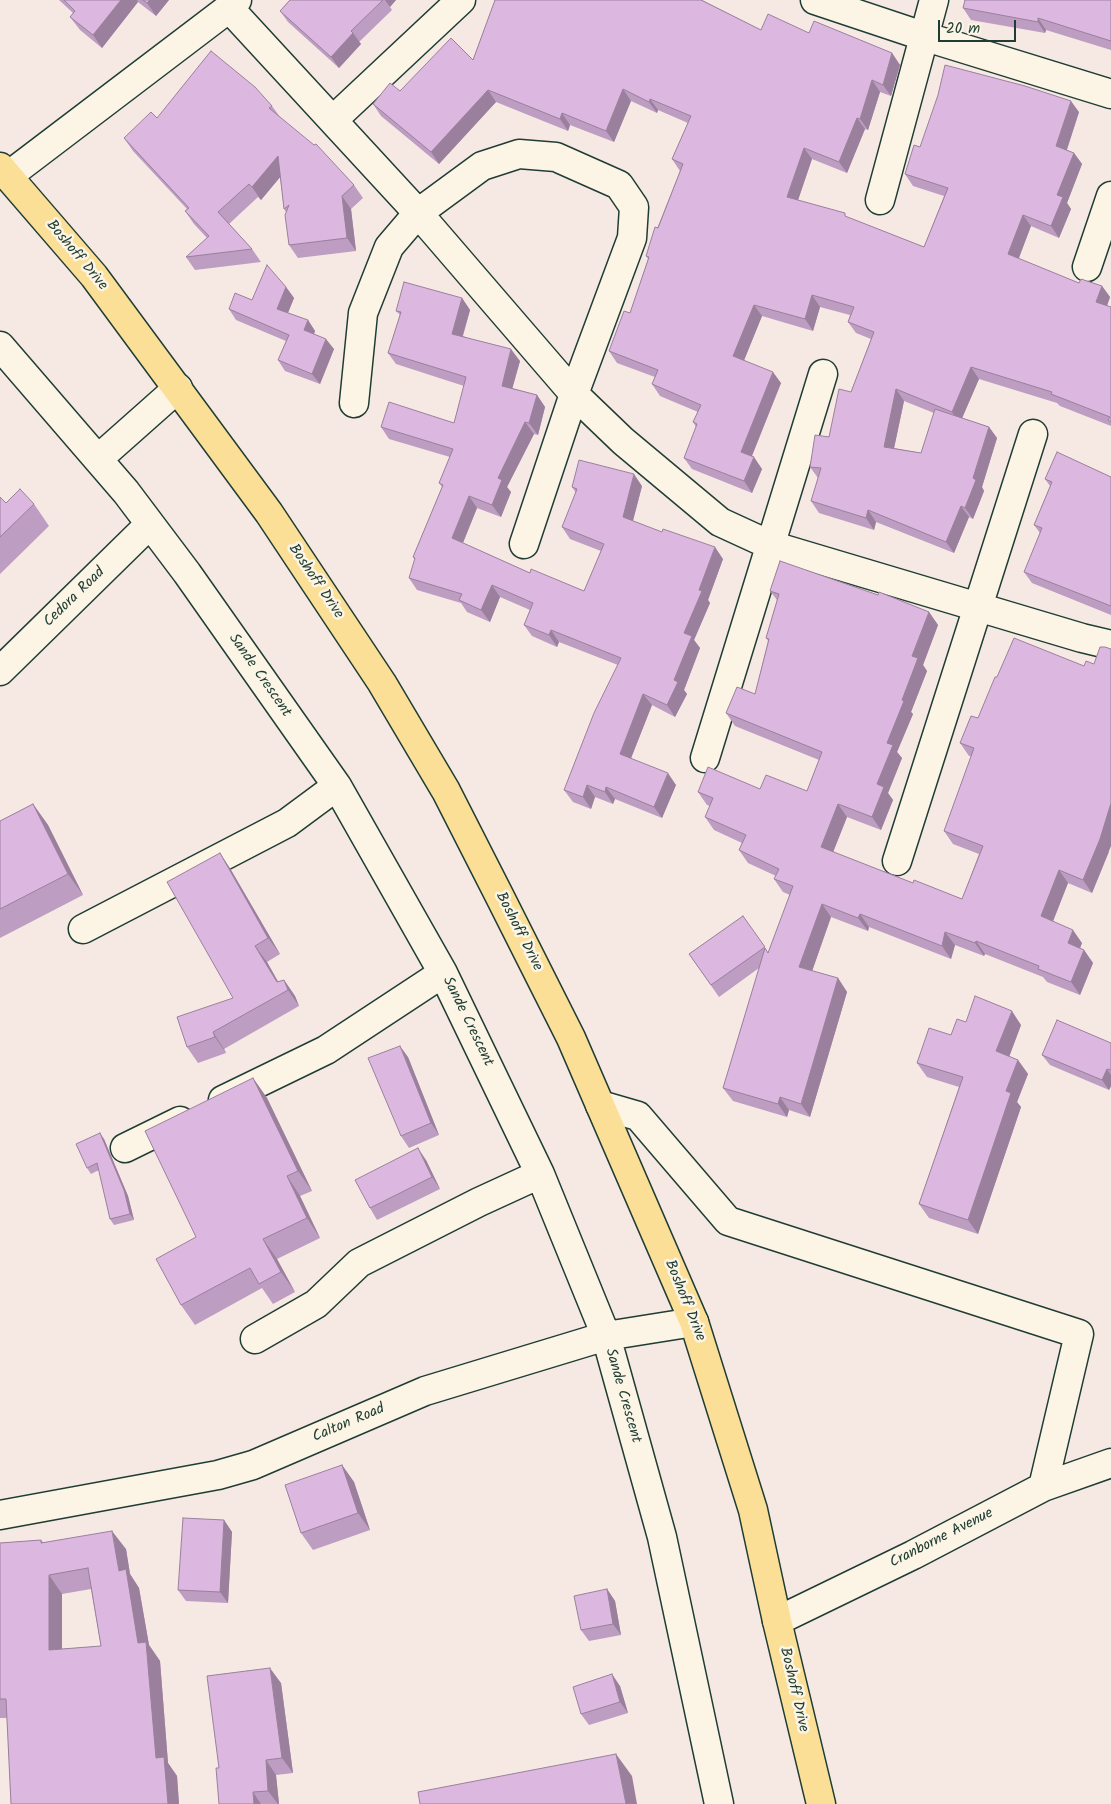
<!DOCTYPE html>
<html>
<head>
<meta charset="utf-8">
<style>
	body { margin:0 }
	#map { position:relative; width:1111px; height:1804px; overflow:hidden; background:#f6e9e4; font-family:Kalam,sans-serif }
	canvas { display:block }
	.scale { position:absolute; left:938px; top:20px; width:78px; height:22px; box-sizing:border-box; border:2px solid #1f3d34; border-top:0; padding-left:6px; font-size:15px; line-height:18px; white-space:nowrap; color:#1f3d34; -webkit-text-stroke:4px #fcf5e5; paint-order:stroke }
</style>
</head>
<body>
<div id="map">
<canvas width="1111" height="1804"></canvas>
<div class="scale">20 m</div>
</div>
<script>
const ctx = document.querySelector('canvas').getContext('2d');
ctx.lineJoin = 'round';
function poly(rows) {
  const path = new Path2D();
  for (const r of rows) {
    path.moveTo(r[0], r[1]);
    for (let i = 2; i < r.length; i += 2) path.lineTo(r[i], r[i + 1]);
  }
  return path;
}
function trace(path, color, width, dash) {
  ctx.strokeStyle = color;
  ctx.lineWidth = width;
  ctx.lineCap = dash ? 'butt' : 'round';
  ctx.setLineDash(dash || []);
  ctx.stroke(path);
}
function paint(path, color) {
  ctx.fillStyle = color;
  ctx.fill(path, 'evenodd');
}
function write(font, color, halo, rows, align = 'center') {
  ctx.font = font + ' Kalam,sans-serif';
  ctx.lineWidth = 5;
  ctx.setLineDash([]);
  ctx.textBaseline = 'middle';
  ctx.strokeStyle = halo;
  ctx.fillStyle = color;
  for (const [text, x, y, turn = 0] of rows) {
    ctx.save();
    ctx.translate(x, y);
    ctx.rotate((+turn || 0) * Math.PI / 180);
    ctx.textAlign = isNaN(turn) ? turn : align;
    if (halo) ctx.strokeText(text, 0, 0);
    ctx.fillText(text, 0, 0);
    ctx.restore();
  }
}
const minor = poly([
	[815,0,923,36,1111,94],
	[229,8,418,213,574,394,623,441,720,522,770,545,1082,638,1111,645],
	[334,119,461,0],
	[8,176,229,8,237,0],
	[880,200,934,0],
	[1087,267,1111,196],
	[0,346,126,492,187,573,337,786,443,973,540,1174,606,1336,662,1537,719,1804],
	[354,403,363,313,389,247,418,213,482,166,519,154,556,157,619,185,634,207,632,238,574,394,524,544],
	[98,459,178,388],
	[0,671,150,524],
	[705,758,823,374],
	[897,861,1033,434],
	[83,929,287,823,337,786],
	[223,1100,326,1050,443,973],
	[600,1105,638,1116,728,1221,1079,1334,1043,1487],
	[125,1148,180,1121],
	[255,1339,316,1304,359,1263,479,1202,540,1174],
	[0,1515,218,1475,253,1465,425,1391,606,1336,694,1322],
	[777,1621,913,1555,1043,1487,1111,1463]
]);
const major = poly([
	[0,167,94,276,269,513,382,683,446,791,500,897,571,1038,694,1322,753,1510,777,1621,821,1804]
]);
trace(minor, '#1f3d34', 31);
trace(major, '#1f3d34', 31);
trace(minor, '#fcf5e5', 28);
trace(major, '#fbdf96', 28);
paint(poly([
	[59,0,169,0,156,16,138,2,102,48,80,30,70,17,73,13],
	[290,0,396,0,390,7,392,10,359,42,361,44,339,68,288,22,280,11],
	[495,0,702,0,761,30,809,33,892,53,900,65,891,96,880,92,868,130,865,129,847,173,812,159,798,200,848,218,924,247,944,196,913,186,905,174,920,147,1079,112,1067,150,1074,153,1082,164,1067,203,1071,209,1059,238,1031,226,1018,259,1079,283,1102,286,1110,297,1107,306,1111,307,1111,426,1060,406,1057,403,979,379,962,418,989,427,997,438,982,487,984,491,973,519,969,517,954,553,876,522,874,530,819,513,811,501,818,478,810,467,829,437,851,392,871,339,856,333,848,322,850,315,820,307,813,331,762,316,744,360,781,383,752,456,762,469,752,493,692,469,684,458,696,427,693,422,698,412,660,396,652,384,655,377,617,363,609,351,630,313,648,259,646,256,680,171,672,159,688,123,658,110,657,113,631,101,614,142,570,125,568,131,496,102,439,164,381,116,373,104,400,91,473,60],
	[904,401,934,413,921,453,894,448],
	[1111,0,1111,50,1046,30,1045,33,971,20,963,8],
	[272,106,280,117,354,185,363,198,351,209,356,251,298,258,289,245,286,212,284,209,280,177,261,200,258,197,229,224,252,249,261,262,195,270,186,257,207,238,194,224,185,211,187,209,133,151,124,138,157,118],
	[286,287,294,298,288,313,308,320,315,331,314,334,334,349,320,384,285,371,278,360,286,341,236,320,229,309],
	[462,298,470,310,463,336,520,361,512,388,537,395,545,407,538,435,534,434,507,487,511,492,501,517,477,508,463,543,530,573,584,591,601,551,570,539,562,527,576,493,572,487,642,486,633,521,723,559,708,600,710,603,694,640,700,648,684,690,687,694,675,717,652,705,631,758,676,785,662,818,615,799,613,804,595,797,591,809,573,802,564,790,618,665,559,642,557,647,532,636,524,625,530,610,500,597,490,622,467,612,461,603,417,590,409,578,415,560,413,557,442,487,439,483,450,457,389,439,381,427,454,423,464,386,396,364,388,353,400,315,396,311],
	[1111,477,1111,615,1032,583,1024,572,1040,533,1034,525,1050,486,1045,479],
	[0,497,6,503,34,504,49,526,0,574],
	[770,591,878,595,929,612,938,625,923,665,927,671,911,712,913,714,897,752,902,758,888,793,893,800,881,830,847,817,833,852,913,883,962,899,979,854,953,844,944,831,971,756,969,756,960,743,971,716,1109,852,1092,893,1068,883,1053,921,1082,943,1080,948,1084,950,1093,963,1080,995,1047,982,1043,977,985,954,984,956,955,945,951,959,869,927,868,931,831,917,812,971,838,978,847,992,810,1117,789,1110,787,1117,733,1101,723,1088,759,968,719,997,689,954,743,916,768,953,790,895,783,892,774,879,776,876,748,863,739,850,742,843,714,830,705,817,710,806,707,805,698,792,760,789,807,791,819,760,735,726,726,713,755,694,768,641,766,638,777,600],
	[33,804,48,825,83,895,0,938,0,821],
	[220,853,231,870,280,954,267,962,278,982,284,980,295,996,299,1006,224,1049,226,1053,198,1063,187,1047,233,998],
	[966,1022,1021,1025,1009,1057,1018,1060,1028,1074,1017,1102,1021,1107,978,1234,929,1218,919,1204,959,1087,927,1077,917,1063,951,1035],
	[1111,1043,1111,1086,1109,1090,1050,1065,1042,1055],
	[408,1057,439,1135,409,1148,401,1136],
	[253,1078,267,1098,312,1191,300,1196,320,1238,277,1259,295,1292,273,1304,262,1288,195,1325,181,1305,196,1237],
	[104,1139,128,1196,134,1220,114,1225,110,1219,99,1170,91,1174,87,1168],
	[426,1160,440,1189,377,1220,370,1208],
	[342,1465,354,1482,370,1530,313,1550,301,1533],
	[224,1520,232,1532,228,1603,186,1601,178,1590],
	[41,1540,43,1542,126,1549,130,1574,139,1588,149,1645,160,1661,168,1763,177,1776,179,1804,11,1804,7,1718,0,1718,0,1543],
	[91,1589,101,1646,62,1649,62,1594],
	[607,1589,615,1601,621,1635,589,1641,581,1630],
	[281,1683,293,1773,276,1775,279,1804,219,1804,219,1768],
	[620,1686,628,1713,589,1725,581,1714]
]), '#bd9dc1');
paint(poly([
	[121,0,137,0,138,2,102,48,93,35],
	[150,0,169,0,156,16,147,3],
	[385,0,396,0,390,7],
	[1038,18,1046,30,1045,33,1038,22],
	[353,33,361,44,339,68,331,57],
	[892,53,900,65,891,96,883,85],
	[872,80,880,92,868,130,860,119],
	[623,89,631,101,614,142,606,131],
	[488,90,496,102,439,164,431,152],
	[650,99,658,110,657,113,649,102],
	[1071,101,1079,112,1064,158,1056,146],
	[562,113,570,125,568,131,560,119],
	[857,118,865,129,847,173,839,162],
	[804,148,812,159,795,209,787,197],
	[1074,153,1082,164,1067,203,1071,209,1059,238,1051,226,1057,195],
	[278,156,287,169,261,200,252,187],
	[342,196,351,209,356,251,347,238],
	[1023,215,1031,226,1016,266,1008,254],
	[1102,286,1110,297,1104,314,1096,302],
	[286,287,294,298,285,320,277,309],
	[812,295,820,307,813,331,805,319],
	[462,298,470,310,460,345,452,334],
	[754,305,762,316,741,368,733,356],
	[308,320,315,331,311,341,304,330],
	[326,339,334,349,320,384,312,374],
	[511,349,520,361,510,397,502,386],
	[971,367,979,379,960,423,952,412],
	[773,372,781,383,749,463,741,452],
	[896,389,904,401,892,458,884,447],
	[537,395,545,407,538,435,529,423],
	[525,422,534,434,507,487,511,492,501,517,492,505,498,478],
	[989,427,997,438,982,487,984,491,973,519,965,508,973,478],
	[754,457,762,469,752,493,744,481],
	[634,474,642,486,631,528,623,517],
	[469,496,477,508,460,550,452,538],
	[961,506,969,517,954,553,946,542],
	[868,510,876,522,874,530,866,518],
	[715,547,723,559,708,600,710,603,694,640,700,648,684,690,687,694,675,717,667,705,674,680,684,633,699,590],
	[492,585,500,597,490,622,481,610],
	[929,612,938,625,923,665,927,671,911,712,913,714,897,752,902,758,888,793,893,800,881,830,872,817,877,784,887,743,902,700,912,656],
	[551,630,559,642,557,647,549,635],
	[643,694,652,705,628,766,620,754],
	[668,773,676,785,662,818,654,807],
	[587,785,595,797,591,809,583,797],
	[606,787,615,799,613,804,605,792],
	[1111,803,1111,846,1092,893,1083,880],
	[33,804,48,825,83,895,68,874],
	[838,804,847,817,830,860,821,847],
	[220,853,231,870,280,954,268,938],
	[1059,870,1068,883,1050,929,1041,916],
	[822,904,831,917,809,980,799,967],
	[860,914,869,927,868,931,858,918],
	[1073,930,1082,943,1077,956,1068,943],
	[945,932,955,945,951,959,942,946],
	[976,941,985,954,984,956,975,943],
	[255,946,267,962,284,992,277,982],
	[1084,950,1093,963,1080,995,1071,982],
	[838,978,847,992,810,1117,801,1104],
	[284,980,295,996,299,1006,288,990],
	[1012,1011,1021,1025,1006,1065,996,1051],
	[213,1032,224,1049,226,1053,215,1037],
	[400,1046,408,1057,439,1135,431,1123],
	[1018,1060,1028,1074,1017,1102,1021,1107,978,1234,968,1220,1006,1091],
	[1107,1069,1111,1075,1111,1086,1109,1090,1102,1080],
	[253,1078,267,1098,312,1191,298,1171],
	[780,1097,789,1110,787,1117,778,1104],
	[100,1133,104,1139,128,1196,134,1220,130,1214],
	[418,1148,426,1160,440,1189,432,1177],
	[287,1176,300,1196,320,1238,307,1218],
	[263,1239,277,1259,295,1292,281,1272],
	[342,1465,354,1482,370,1530,358,1513],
	[224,1520,232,1532,228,1603,220,1592],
	[112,1531,126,1549,130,1574,139,1588,149,1645,160,1661,168,1763,177,1776,179,1804,168,1804,156,1758,138,1643,119,1571],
	[49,1575,62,1594,62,1669,49,1650],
	[607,1589,615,1601,621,1635,613,1624],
	[270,1668,281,1683,293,1773,282,1758],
	[612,1674,620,1686,628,1713,620,1702],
	[616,1754,632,1776,637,1804,626,1804],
	[266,1760,276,1775,279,1804,278,1804,268,1791],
	[253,1792,261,1804,254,1804]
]), '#9a809d');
const building = poly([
	[64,0,121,0,93,35,70,17,75,11,64,0],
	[143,0,150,0,147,3,143,0],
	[290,0,383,0,351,31,353,33,331,57,280,11,290,0],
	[495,0,701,0,761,30,768,14,809,33,814,21,892,53,883,85,872,80,860,119,857,118,839,162,804,148,787,197,845,213,845,216,924,247,948,188,905,174,914,145,920,147,938,95,945,65,1025,86,1071,101,1056,146,1074,153,1057,195,1063,197,1051,226,1023,215,1008,254,1079,283,1081,279,1102,286,1096,302,1111,307,1111,422,1108,420,1110,417,1051,394,1052,392,971,367,952,412,896,389,884,447,921,453,935,409,989,427,973,478,976,480,965,508,961,506,946,542,868,510,866,518,811,501,821,468,810,467,815,435,829,437,839,389,851,392,874,332,848,322,854,307,812,295,805,319,754,305,733,356,773,372,741,452,754,457,744,481,684,458,697,424,693,422,701,405,652,384,658,370,609,351,624,311,630,313,649,257,646,256,655,227,658,228,683,164,672,159,691,116,650,99,649,102,623,89,606,131,562,113,560,119,488,90,431,152,373,104,390,83,400,91,451,38,473,60,495,0],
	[965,0,1111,0,1111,41,1038,18,1038,22,963,8,965,0],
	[211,51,255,87,272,106,269,108,314,145,316,144,354,185,342,196,347,238,289,245,285,215,289,205,284,209,278,156,252,187,249,184,218,212,252,249,186,257,209,236,185,211,189,208,124,138,151,112,157,118,211,51],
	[267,265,286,287,277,309,308,320,304,330,326,339,312,374,278,360,289,335,229,309,235,293,252,300,267,265],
	[404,282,462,298,452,334,511,349,502,386,537,395,529,423,525,422,498,478,502,480,492,505,469,496,452,538,530,573,531,569,584,591,604,544,562,527,577,489,572,487,579,460,634,474,623,517,662,532,663,529,715,547,699,590,702,591,684,633,692,636,674,680,678,682,667,705,643,694,620,754,668,773,654,807,606,787,605,792,587,785,583,797,564,790,594,713,621,658,551,630,549,635,524,625,533,603,492,585,481,610,459,600,462,594,409,578,415,558,413,557,443,485,439,483,453,449,381,427,389,402,454,423,466,377,388,353,401,312,396,311,404,282],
	[1057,452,1111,477,1111,606,1024,572,1042,528,1034,525,1052,482,1045,479,1057,452],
	[20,489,34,504,0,537,0,497,6,503,20,489],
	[780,561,878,595,879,592,929,612,912,656,918,658,902,700,904,701,887,743,893,745,877,784,884,787,872,817,838,804,821,847,913,883,914,880,962,899,983,846,944,831,974,748,960,743,971,716,978,718,995,677,997,677,1014,638,1084,666,1086,661,1094,664,1100,647,1105,647,1111,649,1111,803,1100,839,1083,880,1059,870,1041,916,1073,930,1068,943,1084,950,1071,982,1038,969,1039,966,976,941,975,943,945,932,942,946,860,914,858,918,822,904,799,967,838,978,801,1104,780,1097,778,1104,723,1088,765,948,768,953,793,886,774,879,779,869,739,850,746,835,705,817,713,798,698,792,708,767,760,789,766,775,807,791,822,752,726,713,737,687,755,694,769,639,766,638,779,594,770,591,780,561],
	[33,804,68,874,0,909,0,821,33,804],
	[220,853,268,938,255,946,277,982,284,980,288,990,213,1032,215,1037,187,1047,177,1017,233,998,167,882,220,853],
	[743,916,765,947,711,985,689,954,743,916],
	[975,996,1012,1011,996,1051,1018,1060,1006,1091,1011,1093,968,1220,919,1204,963,1077,917,1063,929,1028,951,1035,957,1019,966,1022,975,996],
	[1057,1020,1111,1043,1111,1070,1107,1069,1102,1080,1042,1055,1057,1020],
	[400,1046,431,1123,401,1136,368,1058,400,1046],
	[253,1078,298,1171,287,1176,307,1218,263,1239,281,1272,259,1284,250,1268,181,1305,156,1259,196,1237,145,1131,253,1078],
	[100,1133,124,1190,130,1214,110,1219,97,1163,87,1168,76,1144,100,1133],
	[418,1148,432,1177,370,1208,355,1180,418,1148],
	[342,1465,358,1513,301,1533,285,1485,342,1465],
	[183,1518,224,1520,220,1592,178,1590,183,1518],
	[112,1531,119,1571,126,1569,138,1643,146,1642,156,1758,164,1757,168,1804,11,1804,6,1699,0,1699,0,1543,41,1540,41,1543,112,1531],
	[88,1568,101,1646,49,1650,49,1575,88,1568],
	[607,1589,613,1624,581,1630,574,1596,607,1589],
	[270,1668,282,1758,266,1760,268,1791,253,1792,254,1804,219,1804,216,1768,219,1768,207,1676,270,1668],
	[612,1674,620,1702,581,1714,573,1687,612,1674],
	[616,1754,626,1804,420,1804,418,1792,616,1754]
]);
paint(building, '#dcb7e0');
trace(building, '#9a809d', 1);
write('15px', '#1f3d34', '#fcf5e5', [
	["Boshoff Drive",76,256,50],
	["Boshoff Drive",315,582,56],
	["Cedora Road",75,598,-44],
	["Sande Crescent",259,676,55],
	["Boshoff Drive",518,932,63],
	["Sande Crescent",467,1022,64],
	["Boshoff Drive",684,1301,68],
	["Sande Crescent",622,1396,74],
	["Calton Road",349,1424,-23],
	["Cranborne Avenue",942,1539,-27],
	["Boshoff Drive",793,1690,77]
]);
</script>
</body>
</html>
